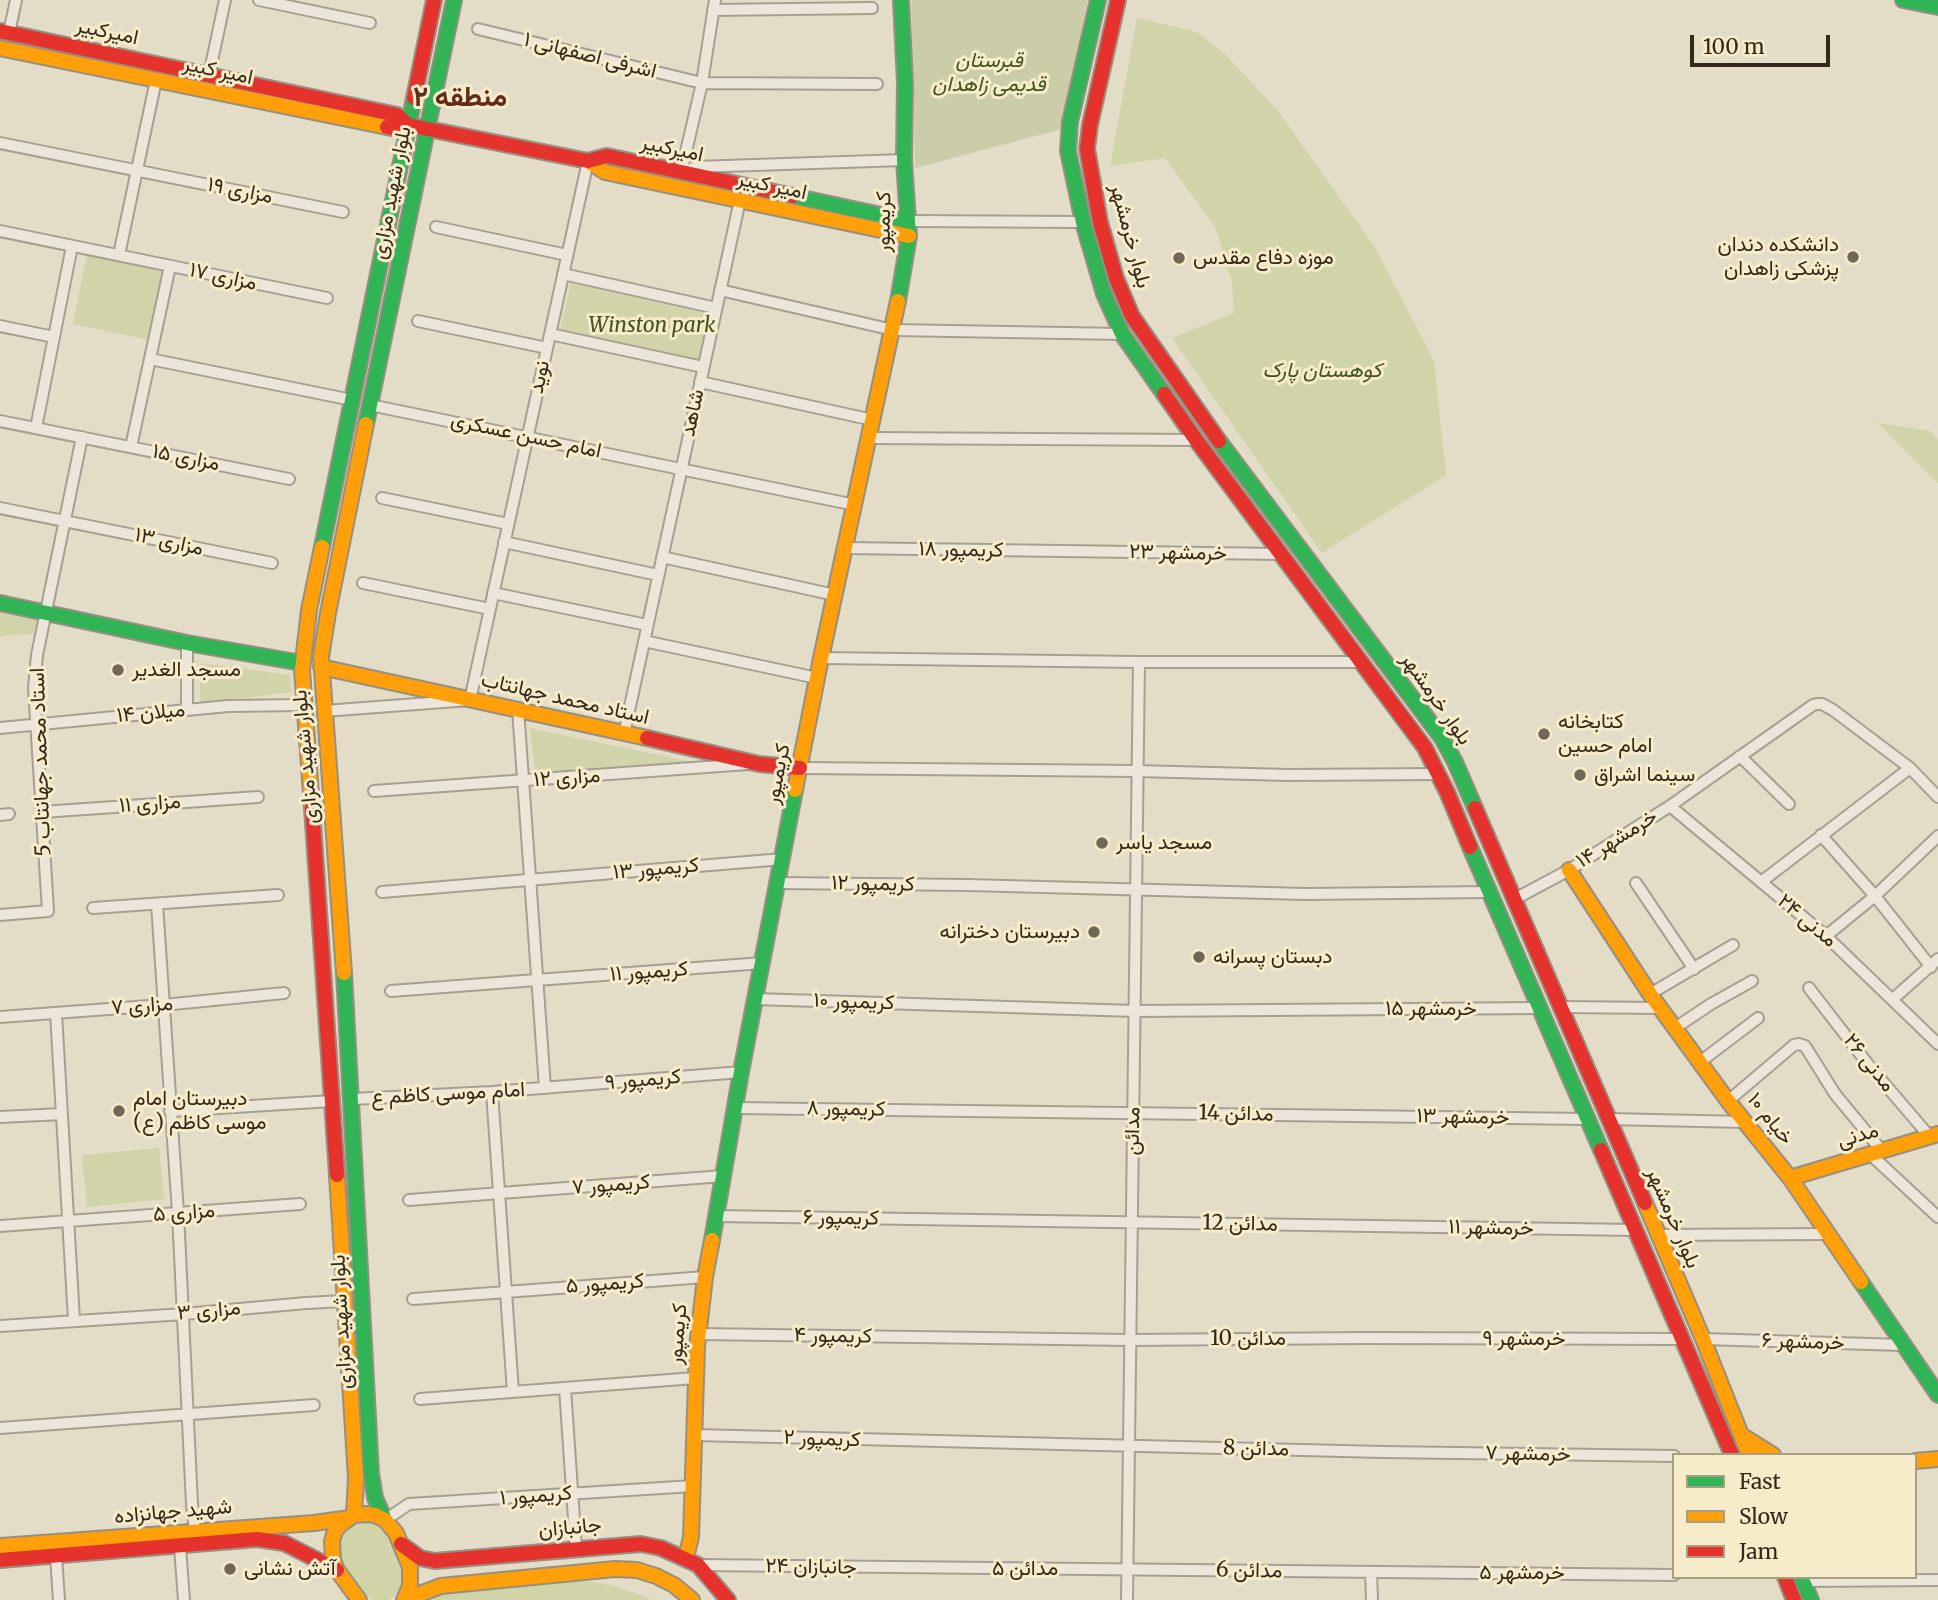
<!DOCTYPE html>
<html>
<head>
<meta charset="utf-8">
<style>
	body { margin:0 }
	#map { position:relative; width:1938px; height:1600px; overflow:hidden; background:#e3dcc7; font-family:Merriweather,serif }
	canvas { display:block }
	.legend { position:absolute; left:1672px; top:1453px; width:245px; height:126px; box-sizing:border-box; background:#f6ecca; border:2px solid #a89e84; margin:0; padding:9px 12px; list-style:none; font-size:21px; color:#34281a }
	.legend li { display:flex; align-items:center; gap:14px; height:35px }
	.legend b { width:35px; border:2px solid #a89e84 }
	.scale { position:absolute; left:1690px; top:35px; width:140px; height:32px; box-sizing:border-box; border:4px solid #34281a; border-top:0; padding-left:9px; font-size:21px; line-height:24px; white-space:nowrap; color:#34281a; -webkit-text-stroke:5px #f6ecca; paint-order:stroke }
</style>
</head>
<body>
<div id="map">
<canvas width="1938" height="1600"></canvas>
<ul class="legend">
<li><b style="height:9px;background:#30b455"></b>Fast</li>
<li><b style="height:9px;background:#ff9f0a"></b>Slow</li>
<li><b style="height:9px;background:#e5322d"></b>Jam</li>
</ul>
<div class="scale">100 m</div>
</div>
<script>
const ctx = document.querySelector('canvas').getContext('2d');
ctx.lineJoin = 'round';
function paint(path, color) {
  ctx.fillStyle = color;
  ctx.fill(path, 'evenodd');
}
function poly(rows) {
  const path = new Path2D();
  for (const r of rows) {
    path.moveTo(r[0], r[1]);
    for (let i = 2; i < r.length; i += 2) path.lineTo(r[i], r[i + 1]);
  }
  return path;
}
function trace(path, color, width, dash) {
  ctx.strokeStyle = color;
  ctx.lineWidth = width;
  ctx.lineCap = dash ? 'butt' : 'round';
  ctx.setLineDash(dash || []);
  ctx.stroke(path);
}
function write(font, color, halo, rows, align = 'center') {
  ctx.font = font + ' Merriweather,Vazirmatn,serif';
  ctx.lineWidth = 6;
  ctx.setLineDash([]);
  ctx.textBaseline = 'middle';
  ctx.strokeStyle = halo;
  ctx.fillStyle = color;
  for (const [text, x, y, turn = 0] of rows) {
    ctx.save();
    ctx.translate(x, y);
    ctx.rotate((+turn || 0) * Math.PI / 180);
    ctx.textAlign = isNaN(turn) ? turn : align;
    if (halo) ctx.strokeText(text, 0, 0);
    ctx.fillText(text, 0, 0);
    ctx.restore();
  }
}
paint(poly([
	[1137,18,1197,32,1225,54,1278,111,1376,249,1434,361,1446,475,1322,553,1172,338,1234,313,1232,282,1216,228,1165,158,1110,166],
	[87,255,165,270,150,340,73,324],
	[571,283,710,314,700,361,560,330],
	[1878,423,1930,431,1938,440,1938,483],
	[0,613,38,620,33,634,0,636],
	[200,663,290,675,291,692,200,703],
	[530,728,691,762,536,778],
	[159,1148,164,1199,87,1207,82,1155],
	[364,1522,376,1525,386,1534,403,1567,404,1583,402,1589,394,1597,389,1600,373,1600,363,1593,338,1558,337,1551,339,1539,343,1533,352,1525],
	[579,1580,610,1585,641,1595,651,1600,430,1600,435,1593]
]), '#d1d3a8');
paint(poly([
	[911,0,1088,0,1062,129,915,168]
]), '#cbcda8');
const street = poly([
	[259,0,370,23],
	[713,10,872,8],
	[478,29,702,83,877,84],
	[9,33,16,0],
	[209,75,225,0],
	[0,143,343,212],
	[681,173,695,167,904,160],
	[681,173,702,83,715,0],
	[908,221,1083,222],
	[436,227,567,255],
	[0,231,327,298],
	[119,255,156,80],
	[563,274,716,308],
	[720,290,893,330,1122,334],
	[418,321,547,348],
	[0,326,54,337],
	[550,334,703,367],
	[150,359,352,400],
	[700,382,873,420],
	[370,405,855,505],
	[0,421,289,479],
	[36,428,72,246],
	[869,438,1196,440],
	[131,447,170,266],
	[382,498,508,524],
	[0,508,272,563],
	[504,542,658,575],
	[845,548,1280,554],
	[662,557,835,595],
	[363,583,490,609],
	[493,593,647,625],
	[644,641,817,678],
	[821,658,1139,662,1360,662],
	[518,709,545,1088],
	[187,710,187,643],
	[324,711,470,700,588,161],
	[0,728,228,706,303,705],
	[624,734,740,200],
	[1740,756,1789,804],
	[800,768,1137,771,1288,775,1438,774],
	[374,791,748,764],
	[1670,806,1826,936,1938,1044],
	[42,812,258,797],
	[0,815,9,814],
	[1821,835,1875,896,1931,967],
	[1761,882,1910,768],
	[778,883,968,885,1305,894,1490,892],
	[1636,883,1694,969],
	[382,892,783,859],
	[1513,900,1569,870,1670,806,1813,705,1817,704,1822,704,1833,710,1910,768,1938,797],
	[157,904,178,1213,192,1504,195,1532],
	[93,908,278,895],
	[0,915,48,911,34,688,37,655,82,437],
	[1826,936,1875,896,1938,836],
	[1809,988,1871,1068,1930,1137],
	[391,991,762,963],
	[1650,994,1733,945],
	[755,999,1135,1011,1540,1008],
	[1893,999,1938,959],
	[1560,1007,1661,1008],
	[56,1013,74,1320],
	[0,1017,163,1005,284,993],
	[1675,1028,1711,1004,1752,981],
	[1700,1062,1758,1018],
	[492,1092,513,1392],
	[352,1099,492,1092,741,1072],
	[1728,1101,1794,1045,1799,1044,1805,1046,1835,1094,1882,1151],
	[735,1108,1587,1119],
	[170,1111,332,1101],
	[0,1117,62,1114],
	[1608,1119,1746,1122],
	[1870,1154,1938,1217],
	[409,1200,723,1176],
	[715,1216,1635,1230],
	[0,1226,300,1204],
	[1657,1235,1827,1234],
	[413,1299,705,1277],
	[0,1326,184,1314,306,1303,344,1301],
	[698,1334,1130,1340,1365,1338,1682,1339],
	[1703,1339,1903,1345],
	[565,1388,576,1548],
	[420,1399,695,1378],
	[0,1428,314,1405],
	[695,1435,1383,1452,1674,1456],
	[385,1520,409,1504,693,1486],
	[180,1547,184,1600],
	[56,1556,59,1600],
	[698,1565,1674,1575],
	[1371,1572,1372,1600],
	[1803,1581,1938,1580],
	[1127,1600,1139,662]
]);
const fast = poly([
	[1098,0,1070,122,1068,151,1083,222,1104,294,1122,334,1164,394],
	[1903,0,1938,7],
	[793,196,908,221],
	[898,301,909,236,904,160,905,83,901,0],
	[366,424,454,0],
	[1219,441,1442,738,1455,762,1475,808],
	[322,547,414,98],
	[0,603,187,643,302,663],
	[1470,847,1601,1150],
	[344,973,371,1473,375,1498,385,1520],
	[712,1240,741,1072,795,790],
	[1861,1282,1938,1395],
	[1801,1577,1811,1600]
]);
const slow = poly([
	[0,48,387,127],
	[588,161,605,172,909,236],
	[321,667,647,738],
	[795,790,821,658,898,301],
	[312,808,302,670,309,610,322,547],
	[1569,870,1650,994,1728,1101,1790,1178,1861,1282],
	[344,973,321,657,328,613,366,424],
	[337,1175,356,1478,354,1515],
	[1790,1178,1938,1134],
	[1645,1203,1703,1339,1749,1455],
	[1741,1435,1773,1455],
	[1915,1461,1938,1459],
	[0,1546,314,1523,350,1518],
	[686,1558,691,1537,697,1347,705,1277,712,1240],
	[359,1600,337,1570,333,1560,332,1541,335,1531,341,1524,354,1515,367,1514,375,1515,385,1520,396,1533,410,1567,410,1586,404,1600],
	[404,1600,441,1586,615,1569,637,1570,656,1576,674,1585,692,1600]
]);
const jam = poly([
	[1118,0,1090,125,1087,149,1100,222,1116,278,1132,316,1219,441],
	[0,31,397,115,408,125],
	[414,98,434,0],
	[387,127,392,128,408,125,588,161,607,156,793,196],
	[1164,394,1196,440,1425,748,1447,792,1470,847],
	[647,738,759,764,800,768],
	[312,808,337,1175],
	[1475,808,1645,1203],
	[1601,1150,1732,1455],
	[401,1544,420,1558,435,1561,641,1544,661,1548,698,1565,728,1600],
	[0,1560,257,1539,284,1543,337,1570],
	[1785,1577,1794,1600]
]);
trace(street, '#a7a091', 14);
trace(fast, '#978f81', 18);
trace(slow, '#978f81', 18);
trace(jam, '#978f81', 18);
trace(street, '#ebe6d9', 10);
trace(fast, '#30b455', 14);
trace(slow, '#ff9f0a', 14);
trace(jam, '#e5322d', 14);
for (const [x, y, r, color] of [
	[1853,257,7,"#716757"],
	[1179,258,7,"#716757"],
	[118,670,7,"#716757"],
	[1544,734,7,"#716757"],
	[1580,775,7,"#716757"],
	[1102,843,7,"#716757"],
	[1094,932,7,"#716757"],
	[1199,957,7,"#716757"],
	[119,1111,7,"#716757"],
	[230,1569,7,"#716757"]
]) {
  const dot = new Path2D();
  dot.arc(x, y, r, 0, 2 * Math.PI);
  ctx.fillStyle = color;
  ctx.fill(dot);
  trace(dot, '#f6ecca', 2.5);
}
write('21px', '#34281a', '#f6ecca', [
	["امیرکبیر",107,32,12],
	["اشرفی اصفهانی ۱",590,56,14],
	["امیر کبیر",218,71,12],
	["امیرکبیر",672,149,12],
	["امیر کبیر",772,186,12],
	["مزاری ۱۹",240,191,11],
	["بلوار شهید مزاری",392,193,-79],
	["کریمپور",884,222,-89],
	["بلوار خرمشهر",1130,236,75],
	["مزاری ۱۷",223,277,12],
	["نوید",540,377,-78],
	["شاهد",693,413,-78],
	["امام حسن عسکری",526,436,12],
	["مزاری ۱۵",186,458,11],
	["مزاری ۱۳",169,542,12],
	["کریمپور ۱۸",961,550,1],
	["خرمشهر ۲۳",1178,553,1],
	["استاد محمد جهانتاب",565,699,13],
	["بلوار خرمشهر",1436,699,55],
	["میلان ۱۴",151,713,-5],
	["بلوار شهید مزاری",306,757,-95],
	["استاد محمد جهانتاب 5",41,762,-92],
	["کریمپور",778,774,-79],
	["مزاری ۱۲",567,778,-4],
	["مزاری ۱۱",150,804,-4],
	["خرمشهر ۱۴",1617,839,-32],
	["کریمپور ۱۳",656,869,-5],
	["کریمپور ۱۲",873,884,1],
	["مدنی ۲۴",1807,921,40],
	["کریمپور ۱۱",649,972,-4],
	["کریمپور ۱۰",854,1002,2],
	["مزاری ۷",142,1006,-4],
	["خرمشهر ۱۵",1431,1009],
	["مدنی ۲۶",1869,1063,51],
	["کریمپور ۹",643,1080,-5],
	["امام موسی کاظم ع",448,1094,-3],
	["کریمپور ۸",846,1109,1],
	["مدائن 14",1236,1114,1],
	["خرمشهر ۱۳",1463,1117,1],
	["خیام ۱۰",1770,1119,51],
	["مدائن",1133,1131,-89],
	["مدنی",1858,1136,-16],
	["کریمپور ۷",611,1185,-4],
	["مزاری ۵",184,1213,-4],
	["کریمپور ۶",841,1218,1],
	["بلوار خرمشهر",1673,1218,67],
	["مدائن 12",1240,1224,1],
	["خرمشهر ۱۱",1491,1228,1],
	["کریمپور ۵",605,1284,-4],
	["مزاری ۳",209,1311,-5],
	["بلوار شهید مزاری",342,1322,-93],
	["کریمپور",678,1334,-85],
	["کریمپور ۴",833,1336,1],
	["مدائن 10",1248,1339],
	["خرمشهر ۹",1524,1339],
	["خرمشهر ۶",1803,1342,2],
	["کریمپور ۲",822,1439,2],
	["مدائن 8",1256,1449,1],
	["خرمشهر ۷",1528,1454,1],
	["کریمپور ۱",536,1496,-4],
	["شهید جهانزاده",173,1512,-5],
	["جانبازان",570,1528,-5],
	["جانبازان ۲۴",811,1567,1],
	["مدائن ۵",1025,1569],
	["مدائن 6",1249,1571,1],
	["خرمشهر ۵",1522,1573]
]);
write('italic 21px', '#425220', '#f6ecca', [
	["قبرستان",989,61],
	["قدیمی زاهدان",989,85],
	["Winston park",652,326],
	["کوهستان پارک",1322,371]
]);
write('21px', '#34281a', '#f6ecca', [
	["دانشکده دندان",1839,245,"right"],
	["پزشکی زاهدان",1839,269,"right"],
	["موزه دفاع مقدس",1193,258],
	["مسجد الغدیر",132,670],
	["کتابخانه",1558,722],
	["امام حسین",1558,746],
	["سینما اشراق",1594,775],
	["مسجد یاسر",1116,843],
	["دبیرستان دخترانه",1080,932,"right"],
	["دبستان پسرانه",1213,957],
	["دبیرستان امام",133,1099],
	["موسی کاظم (ع)",133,1123],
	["آتش نشانی",244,1569]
], 'left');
write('bold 28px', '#622c18', '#f6ecca', [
	["منطقه ۲",460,98]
]);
</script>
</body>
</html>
